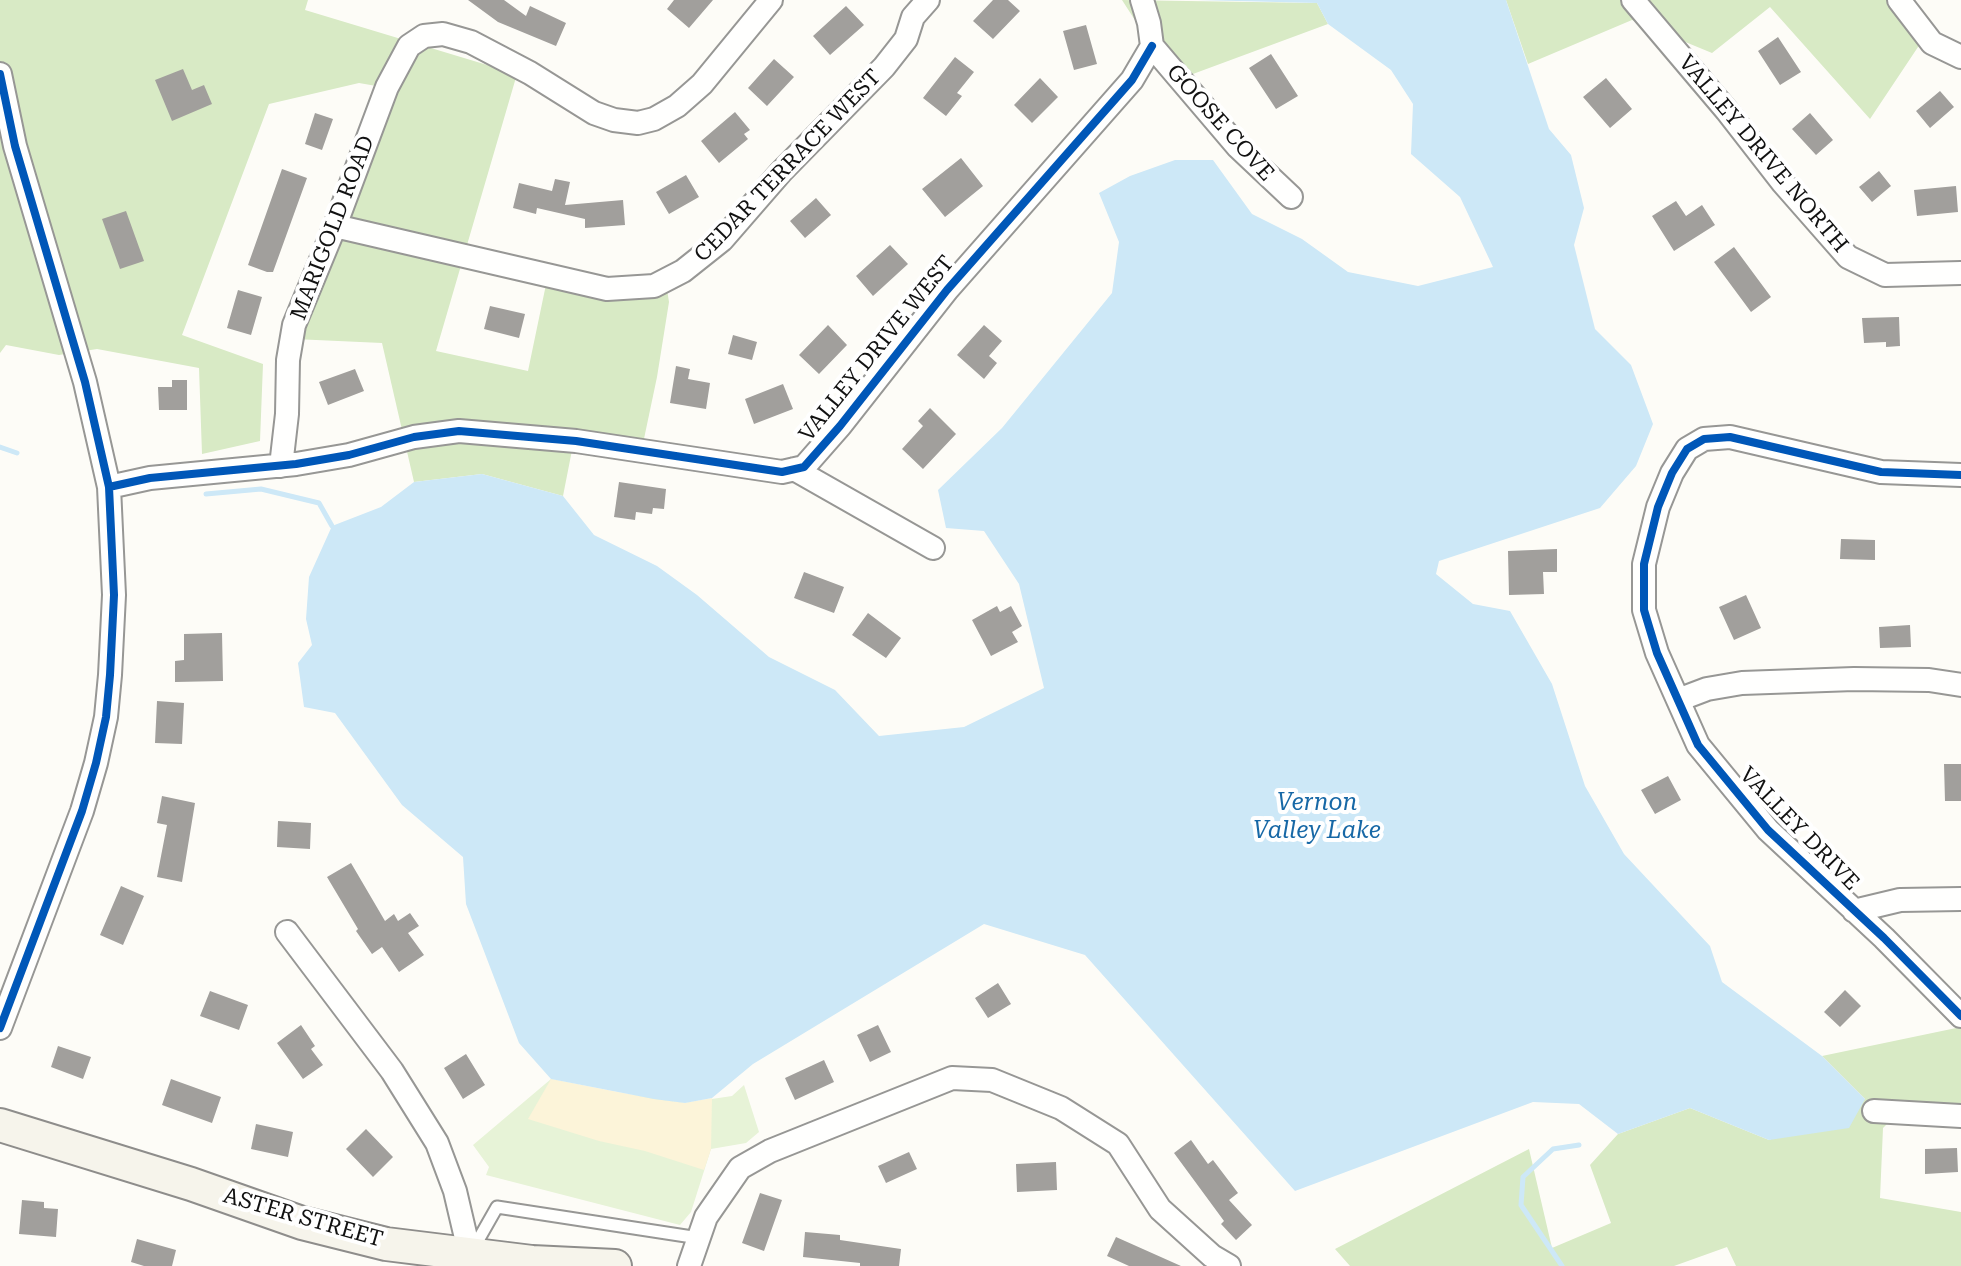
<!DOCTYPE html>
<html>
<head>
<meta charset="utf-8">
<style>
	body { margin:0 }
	canvas { display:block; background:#fdfcf7 }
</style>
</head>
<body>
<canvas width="1961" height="1266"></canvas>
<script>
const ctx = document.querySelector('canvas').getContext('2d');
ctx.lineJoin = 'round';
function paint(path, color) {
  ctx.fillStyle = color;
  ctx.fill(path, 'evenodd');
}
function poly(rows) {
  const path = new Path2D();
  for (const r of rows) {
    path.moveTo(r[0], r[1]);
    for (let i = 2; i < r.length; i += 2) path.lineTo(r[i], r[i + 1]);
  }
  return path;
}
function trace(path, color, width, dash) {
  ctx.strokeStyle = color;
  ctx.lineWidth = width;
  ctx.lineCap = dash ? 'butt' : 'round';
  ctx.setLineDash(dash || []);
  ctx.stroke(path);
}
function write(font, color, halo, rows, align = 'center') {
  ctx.font = font + ' "Roboto Serif",serif';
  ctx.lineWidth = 8;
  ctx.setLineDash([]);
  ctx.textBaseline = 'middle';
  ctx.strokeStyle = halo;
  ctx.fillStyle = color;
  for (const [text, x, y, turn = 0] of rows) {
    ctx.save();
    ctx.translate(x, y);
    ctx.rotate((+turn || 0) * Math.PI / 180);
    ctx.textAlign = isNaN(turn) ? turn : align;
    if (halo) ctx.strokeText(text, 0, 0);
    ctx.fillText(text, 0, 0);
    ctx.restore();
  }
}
paint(poly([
	[551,1079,608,1091,685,1103,732,1096,744,1085,759,1132,746,1143,711,1149,691,1212,680,1225,486,1175,489,1167,473,1145]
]), '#e7f3d7');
paint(poly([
	[0,0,308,0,305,10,517,74,436,351,528,371,549,270,666,283,669,302,657,377,641,453,573,445,563,496,482,474,414,482,382,343,294,339,388,88,359,83,269,104,182,335,263,364,260,441,202,454,199,368,97,349,59,355,6,345,0,353],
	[1122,0,1317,3,1328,24,1174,81],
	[1506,0,1895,0,1922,41,1870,119,1770,7,1712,53,1632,20,1528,64],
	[1961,1027,1961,1104,1909,1102,1883,1128,1880,1198,1961,1212,1961,1266,1736,1266,1727,1247,1674,1266,1350,1266,1335,1249,1529,1149,1552,1248,1611,1223,1590,1165,1618,1134,1690,1108,1769,1140,1865,1099,1822,1056]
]), '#d8eac5');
paint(poly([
	[551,1079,654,1099,685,1103,712,1098,711,1149,704,1170,645,1151,599,1141,528,1119]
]), '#fcf4d9');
paint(poly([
	[1197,0,1506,0,1549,129,1571,155,1584,208,1574,245,1595,329,1631,365,1653,424,1636,466,1600,508,1439,561,1436,574,1473,604,1510,611,1552,684,1585,786,1624,854,1710,946,1722,982,1822,1056,1865,1099,1849,1128,1769,1140,1690,1108,1618,1134,1579,1104,1533,1102,1295,1191,1085,955,984,924,753,1064,712,1098,685,1103,654,1099,551,1079,519,1043,466,904,463,857,402,805,335,713,304,707,298,663,312,645,306,619,309,577,332,526,381,507,414,482,482,474,563,496,594,535,657,566,697,595,769,657,835,690,879,736,964,727,1044,688,1019,584,984,531,946,528,938,490,1002,428,1112,293,1119,242,1099,193,1130,176,1175,160,1213,160,1252,214,1302,239,1348,272,1418,286,1493,267,1460,197,1411,154,1413,104,1391,70,1328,24,1317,3]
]), '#cde8f7');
trace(poly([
	[0,447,17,453],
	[206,494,261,489,319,503,332,526],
	[1562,1266,1521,1205,1523,1177,1553,1149,1579,1145]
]), '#cde8f7', 5);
paint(poly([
	[468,0,504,0,526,16,530,6,566,23,556,46,498,22],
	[674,0,713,0,689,28,667,9],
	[993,0,1008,0,1020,11,993,39,973,21],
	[846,6,864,25,830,55,813,36],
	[1086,25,1097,64,1074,70,1063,31],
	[1778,37,1801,72,1780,85,1758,51],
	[1271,54,1298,96,1276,109,1249,68],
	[955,57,974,72,957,93,962,96,946,116,923,98],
	[774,59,794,77,767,106,748,88],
	[183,69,192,90,204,85,212,104,172,121,155,80],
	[1040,78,1058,97,1032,123,1014,105],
	[1606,78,1632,109,1610,128,1583,97],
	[1940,91,1954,107,1930,128,1916,111],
	[735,112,750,130,744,134,748,139,719,163,701,141],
	[315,113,333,119,322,150,305,144],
	[1810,113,1833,140,1816,155,1792,129],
	[961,158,983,186,945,217,922,189],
	[282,169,307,178,273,272,267,272,248,265],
	[1879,171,1891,186,1872,202,1859,187],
	[686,175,699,197,669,214,656,192],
	[555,179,570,182,565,205,623,200,625,225,585,228,585,219,537,208,536,214,513,208,519,183,552,191],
	[1956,186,1958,212,1917,216,1914,190],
	[816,198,831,215,805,238,790,221],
	[1676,201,1686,216,1702,205,1715,225,1674,251,1652,216],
	[126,211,144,261,120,269,102,219],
	[890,245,908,264,873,296,856,276],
	[1734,247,1771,297,1751,312,1714,262],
	[238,290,262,297,251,335,227,328],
	[490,306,525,314,519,338,484,329],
	[1899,317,1900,346,1886,347,1886,342,1864,343,1862,318],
	[828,325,847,345,819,374,799,355],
	[984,325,1002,341,989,356,997,363,984,379,957,355],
	[733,335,757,342,752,360,728,354],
	[676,366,690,369,688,379,710,383,706,409,670,403],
	[355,369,364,391,328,405,319,382],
	[172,380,187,380,187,410,159,410,158,387,172,387],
	[783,384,793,409,754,424,745,399],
	[930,408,956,434,923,469,902,449,923,426,918,421],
	[619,482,666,489,664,509,653,508,652,514,636,512,635,520,614,517],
	[1841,539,1875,540,1875,560,1840,559],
	[1557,549,1557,572,1543,572,1544,594,1509,595,1508,551],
	[804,572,844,587,834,613,794,598],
	[1746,595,1761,628,1734,640,1719,607],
	[997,606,1000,612,1011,606,1022,626,1012,632,1018,642,991,656,972,620],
	[868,613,901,638,886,658,852,635],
	[1910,625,1911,647,1880,648,1879,627],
	[222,633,223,681,175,682,175,661,184,660,184,634],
	[157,701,184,703,182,744,155,743],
	[1944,764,1961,764,1961,801,1945,801],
	[1668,776,1681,800,1655,814,1641,790],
	[162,796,195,803,182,882,157,877,167,825,157,823],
	[278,821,311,823,310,849,277,847],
	[351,863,385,921,394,914,398,921,410,913,419,926,408,933,424,955,399,972,382,947,372,954,356,931,358,929,327,877],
	[121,886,144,896,123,945,100,935],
	[998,983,1011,1004,988,1018,975,998],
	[1845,990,1861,1006,1840,1027,1824,1012],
	[210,991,248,1005,239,1030,200,1016],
	[301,1025,315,1046,311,1049,323,1065,303,1079,277,1043],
	[878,1025,891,1052,870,1062,857,1035],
	[58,1046,91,1057,83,1079,51,1067],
	[466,1054,485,1085,463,1099,444,1068],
	[824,1060,834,1082,795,1100,785,1078],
	[171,1079,221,1097,212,1123,162,1105],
	[256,1124,293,1132,288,1157,251,1149],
	[366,1129,393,1157,373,1177,346,1149],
	[1191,1140,1208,1164,1213,1160,1238,1193,1229,1200,1252,1225,1236,1240,1221,1224,1224,1221,1174,1153],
	[1957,1148,1958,1172,1925,1174,1925,1149],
	[909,1152,917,1169,886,1183,878,1166],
	[1056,1162,1057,1190,1017,1192,1016,1164],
	[760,1193,782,1200,764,1251,742,1243],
	[22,1200,44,1202,44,1208,58,1209,56,1237,19,1234],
	[805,1232,840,1235,840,1240,901,1249,899,1266,860,1266,860,1263,803,1257],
	[1116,1237,1181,1266,1129,1266,1107,1256],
	[137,1239,176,1250,172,1266,144,1266,131,1262]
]), '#a19f9c');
const lane = poly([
	[472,1251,497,1207,699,1238]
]);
const street = poly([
	[1142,0,1149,23,1152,46],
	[1633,0,1727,111,1783,183,1848,257,1885,275,1961,273],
	[1899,0,1932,43,1961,57],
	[1152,46,1238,147,1291,197],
	[0,74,15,146,85,382,109,487,114,595,110,675,106,717,96,763,82,811,0,1028],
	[335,226,607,289,654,286,683,271,722,240,781,172,884,67,906,39,913,17,928,0],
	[281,466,287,414,288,360,294,325,335,226,387,87,409,46,424,36,443,34,471,42,530,73,594,113,614,120,638,123,654,119,677,106,702,84,771,0],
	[794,469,933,548],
	[1961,475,1881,472,1730,437,1704,439,1687,449,1672,473,1658,507,1644,564,1644,610,1657,653,1698,745,1768,830,1884,938,1961,1016],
	[109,487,150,478,296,464,349,455,414,437,459,431,576,441,782,472,804,467,840,426,947,290,1132,80,1152,46],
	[1678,700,1707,689,1742,683,1854,679,1929,680,1961,685],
	[1854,911,1900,900,1961,899],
	[287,932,392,1071,437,1143,455,1191,470,1255],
	[1874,1111,1961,1116],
	[689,1266,706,1217,740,1168,770,1151,952,1078,992,1080,1061,1108,1118,1144,1160,1209,1212,1256,1229,1266]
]);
const secondary = poly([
	[0,1125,191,1184,302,1223,386,1244,532,1262,615,1266]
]);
trace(lane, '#979795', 15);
trace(street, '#979795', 26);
trace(secondary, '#8e8d8b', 36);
trace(lane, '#fffffe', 11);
trace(street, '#fffffe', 22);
trace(secondary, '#f6f4eb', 32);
trace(poly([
	[0,74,15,146,85,382,109,487,114,595,110,675,106,717,96,763,82,811,0,1028],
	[1961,475,1881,472,1730,437,1704,439,1687,449,1672,473,1658,507,1644,564,1644,610,1657,653,1698,745,1768,830,1884,938,1961,1016],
	[109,487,150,478,296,464,349,455,414,437,459,431,576,441,782,472,804,467,840,426,947,290,1132,80,1152,46]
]), '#0057b8', 8);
write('22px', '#111', '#fff', [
	["GOOSE COVE",1220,123,48],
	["VALLEY DRIVE NORTH",1763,154,50],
	["CEDAR TERRACE WEST",788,166,-46],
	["MARIGOLD ROAD",333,228,-69],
	["VALLEY DRIVE WEST",877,349,-51],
	["VALLEY DRIVE",1799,829,46],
	["ASTER STREET",303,1218,16]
]);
write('italic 24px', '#1768a6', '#fff', [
	["Vernon",1317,803],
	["Valley Lake",1317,831]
]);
</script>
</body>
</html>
